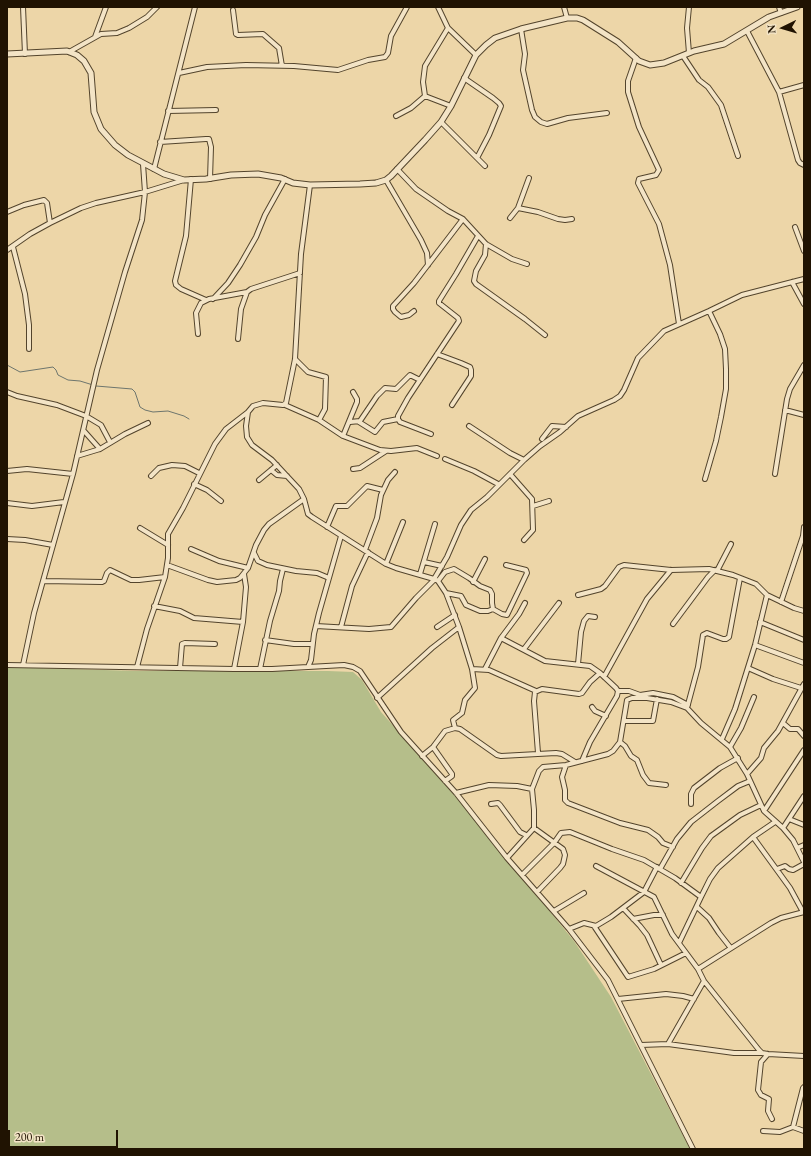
<!DOCTYPE html>
<html>
<head>
<meta charset="utf-8">
<style>
	body { margin:0 }
	#map { position:relative; width:811px; height:1156px; overflow:hidden; background:#edd6a8; font-family:"EB Garamond",serif }
	canvas { display:block }
	.frame { position:absolute; inset:0; border:8px solid #201302; pointer-events:none }
	.north { position:absolute; left:763px; top:8px; width:40px; height:40px; -webkit-text-stroke:3px #f3e4c6; paint-order:stroke; rotate:265deg; font-size:11px; font-weight:700; line-height:16px; text-align:center; color:#201302 }
	.north::after { content:''; display:block; margin:auto; width:14px; height:18px; background:#201302; clip-path:polygon(50% 0,100% 100%,50% 72%,0 100%) }
	.scale { position:absolute; left:8px; top:1130px; width:110px; height:18px; box-sizing:border-box; border:2px solid #201302; border-top:0; padding-left:5px; font-size:12px; line-height:14px; white-space:nowrap; color:#201302; -webkit-text-stroke:3px #f3e4c6; paint-order:stroke }
</style>
</head>
<body>
<div id="map">
<canvas width="811" height="1156"></canvas>
<div class="frame"></div>
<div class="north">N</div>
<div class="scale">200 m</div>
</div>
<script>
const ctx = document.querySelector('canvas').getContext('2d');
ctx.lineJoin = 'round';
function paint(path, color) {
  ctx.fillStyle = color;
  ctx.fill(path, 'evenodd');
}
function poly(rows) {
  const path = new Path2D();
  for (const r of rows) {
    path.moveTo(r[0], r[1]);
    for (let i = 2; i < r.length; i += 2) path.lineTo(r[i], r[i + 1]);
  }
  return path;
}
function trace(path, color, width, dash) {
  ctx.strokeStyle = color;
  ctx.lineWidth = width;
  ctx.lineCap = dash ? 'butt' : 'round';
  ctx.setLineDash(dash || []);
  ctx.stroke(path);
}
paint(poly([
	[7,667,137,671,328,671,353,672,362,680,381,712,452,791,574,941,611,997,690,1149,7,1149]
]), '#b5be8a');
trace(poly([
	[7,365,20,372,53,367,56,370,58,375,68,380,80,381,93,385],
	[96,386,132,389,135,392,140,407,145,410,153,412,168,411,184,416,189,419]
]), '#6d756d', 1);
const minor = poly([
	[23,7,25,54],
	[438,7,448,28,476,55],
	[564,7,567,18],
	[689,7,687,28,689,53],
	[779,7,781,13],
	[233,10,236,34,238,35,263,34,279,48,282,66],
	[521,29,525,54,523,70,532,110,535,117,541,122,547,124,568,118,607,113],
	[747,31,779,92,798,160,800,163,804,165],
	[95,37,106,7],
	[69,52,101,34,117,33,129,28,147,17,157,7],
	[683,56,699,80,708,87,721,105,738,156],
	[636,58,628,81,628,92,639,127,659,170,656,175,639,179,638,183,659,224,670,265,679,324],
	[179,73,207,67,246,65,294,66,338,70,368,60,385,57,388,53,391,36,407,7],
	[464,78,493,98,499,103,501,106,489,135,477,158],
	[779,92,804,85],
	[425,96,451,106],
	[168,111,216,110],
	[396,116,411,108,425,96,423,82,425,66,448,28],
	[441,122,485,166],
	[160,142,206,139,209,139,211,147,210,179],
	[154,169,195,7],
	[397,169,416,189,448,211,463,219,486,244,512,259,527,264],
	[191,179,186,236,175,281,176,285,181,289,206,300],
	[386,180,421,240,427,253,428,265],
	[310,185,301,254,295,359,286,403,283,405,263,403,253,406,248,412,246,426,247,437,252,445,272,460,299,489,304,499,308,514,312,517,386,564,396,568,434,579,438,581,446,593,459,627,472,669,489,670,536,691],
	[518,208,538,212,558,219,565,220,572,219],
	[7,212,24,205,44,200,47,203,50,223],
	[510,218,518,208,529,178],
	[795,227,804,251],
	[486,244,485,255,476,271,474,281,476,284,525,319,545,335],
	[13,247,25,294,29,325,29,349],
	[7,250,30,234,50,223,81,208,96,203,145,192,184,180],
	[792,282,804,304],
	[213,299,228,283,240,265,256,237,265,215,285,179],
	[414,311,409,315,401,317,395,312,393,309,393,306,414,283,463,219],
	[198,334,196,313,201,303,209,299,247,292],
	[238,339,241,309,247,292,251,289,300,273],
	[437,354,461,363,470,367,471,370,471,376,452,405],
	[295,359,308,372,326,377,325,409,319,420],
	[7,392,17,396,57,405,86,416,101,425,110,442],
	[285,405,319,420,343,436,380,450,391,451,417,448,437,456],
	[785,410,804,415],
	[350,422,360,421,377,396,385,388,396,389,410,375,420,380],
	[359,422,375,432,383,422,398,419],
	[469,426,510,453,524,460],
	[84,431,100,449],
	[431,434,400,422,398,419,398,416,408,398,459,321,458,318,439,303,439,301,456,274,478,236],
	[343,436,357,402,357,399,353,392],
	[542,439,552,426,566,427],
	[77,456,100,449,125,434,148,423],
	[445,459,474,471,498,484],
	[353,469,360,468,386,451],
	[271,470,277,475,287,476],
	[7,471,27,469,73,474],
	[510,474,532,499,533,530,524,540],
	[775,474,787,399,790,389,804,365],
	[151,476,159,468,172,465,185,466,199,473],
	[705,479,716,441,721,417,726,389,726,369,725,349,720,334,709,311],
	[259,480,277,465],
	[194,484,207,490,221,501],
	[7,503,32,506,64,502],
	[533,506,549,501],
	[327,527,336,506,347,506,367,486,383,490],
	[140,528,168,545],
	[7,539,25,540,53,545],
	[191,549,219,561,248,568],
	[365,550,377,518,381,495,388,480,395,472],
	[254,553,258,561,267,565,296,571,317,573,329,578],
	[424,562,442,566],
	[386,564,403,522],
	[167,565,208,580,217,582,236,580,240,578,248,568,256,545,264,530,269,524,304,499],
	[717,571,731,544],
	[420,574,435,524],
	[434,579,447,557,461,525,471,510,487,497,524,460,540,446,560,432,578,416,614,400,620,396,624,390,638,358,664,331,709,311,742,295,804,279],
	[44,581,102,582,104,581,107,573,110,570,131,580,139,580,165,577],
	[438,581,445,572,454,569,469,578,480,586,490,590,492,594,492,603,493,609,502,614,507,615,527,573,526,570,506,565],
	[473,582,485,559],
	[446,593,461,596,466,605,480,611,488,611,493,609],
	[578,595,601,589,605,586,619,567,624,565,671,570,709,569,733,575,756,584,767,595,794,608,804,611],
	[781,602,803,536,804,527],
	[154,606,180,611,194,618,243,622],
	[760,622,804,640],
	[673,624,708,577,715,570],
	[316,626,369,629,391,627,416,598,435,579],
	[341,627,352,586,368,552],
	[437,627,455,615],
	[501,638,545,661,590,666,600,673,616,688,618,691,617,696,590,742,582,761],
	[265,640,294,644,312,644],
	[755,645,804,663],
	[524,649,559,603],
	[578,664,581,632,584,621,588,616,595,617],
	[7,665,234,669,272,669,344,665,353,667,360,671,401,732,456,793,507,858,569,929,608,980,693,1149],
	[23,665,34,613,73,474,97,370,125,272,142,220,145,192,143,164],
	[137,667,147,629,165,577,168,558,168,534,183,508,215,444,226,429,248,412],
	[308,667,311,660,314,634,319,613,341,536],
	[180,668,182,644,185,643,215,644],
	[748,668,773,679,801,688],
	[234,669,243,622,246,587,244,574],
	[260,669,270,621,279,591,280,581,283,569],
	[485,669,501,638,519,614,525,603],
	[604,677,647,599,671,570],
	[618,691,629,691,640,695,653,693,673,697,688,705],
	[377,698,432,648,459,627],
	[592,707,595,711,606,716],
	[687,708,698,667,703,635,707,633,723,639,726,639,729,637,740,578],
	[624,721,653,721,657,699],
	[783,723,790,729,798,729,804,736],
	[455,728,453,720,462,713,465,700,475,688,472,669],
	[722,739,735,709,755,645,767,595],
	[620,742,625,746,631,756,637,760,643,775,649,783,666,785],
	[433,747,452,774,452,776,445,781],
	[730,747,741,728,754,697],
	[538,753,534,701,535,692,542,689,579,694,582,693,590,682,600,673],
	[422,756,433,747,445,731,455,728,460,729,497,755,501,756,556,753,562,754,575,762],
	[566,765,562,777,565,790,565,800,568,803,620,823,648,830,658,837,663,843,673,847],
	[747,774,761,758,764,748,778,731,804,684],
	[456,793,489,785,517,786,532,789],
	[491,804,498,803,500,805,520,832,526,835],
	[691,804,691,794,694,788,720,768,738,758],
	[764,811,804,750],
	[789,819,804,825],
	[534,828,563,849,565,855,563,864,560,868,537,892],
	[783,828,804,796],
	[753,837,790,888,803,912],
	[797,848,804,845],
	[507,858,534,828,534,810,532,789,539,771,543,767,566,765,608,754,613,751,620,742,627,700,632,698,647,698,671,702,687,708,701,723,730,747,747,774,764,811,783,828,793,840,804,862],
	[596,866,654,897,672,934,698,969,704,981,759,1050,762,1053,768,1054,804,1056],
	[660,869,677,839,691,822,718,801,738,786,750,781],
	[777,869,785,866,789,869,793,870,804,864],
	[522,875,554,843,561,833,570,832,612,849,644,860,675,878,701,897],
	[681,883,702,848,711,836,740,815,761,805],
	[697,907,709,918,719,933,730,947],
	[623,908,640,926,647,935,661,965],
	[554,911,584,893],
	[633,919,654,915,663,915],
	[594,926,628,977,654,969,686,953],
	[569,929,584,923,596,926,611,917,644,892,657,867],
	[679,943,701,897,710,879,718,868,753,837,775,822],
	[698,969,771,923,781,918,804,912],
	[618,999,666,994,683,996,694,999],
	[668,1044,704,981],
	[641,1045,668,1044,734,1053,762,1053],
	[768,1054,761,1062,758,1090,761,1095,769,1099,768,1111,772,1119],
	[793,1127,803,1088,804,1087],
	[763,1131,780,1132,793,1127,804,1131]
]);
const tertiary = poly([
	[7,54,67,51,77,55,84,61,91,73,94,112,101,129,115,145,128,155,164,174,184,180,206,179,231,175,258,174,281,178,293,183,310,185,360,184,376,183,386,180,391,176,425,140,441,122,451,106,476,55,486,45,495,38,521,29,567,18,577,18,583,20,618,42,639,61,650,65,664,63,694,51,724,44,769,17,797,7]
]);
trace(minor, '#53442c', 6);
trace(tertiary, '#53442c', 7);
trace(minor, '#f3e4c6', 4);
trace(tertiary, '#f3e4c6', 5);
</script>
</body>
</html>
